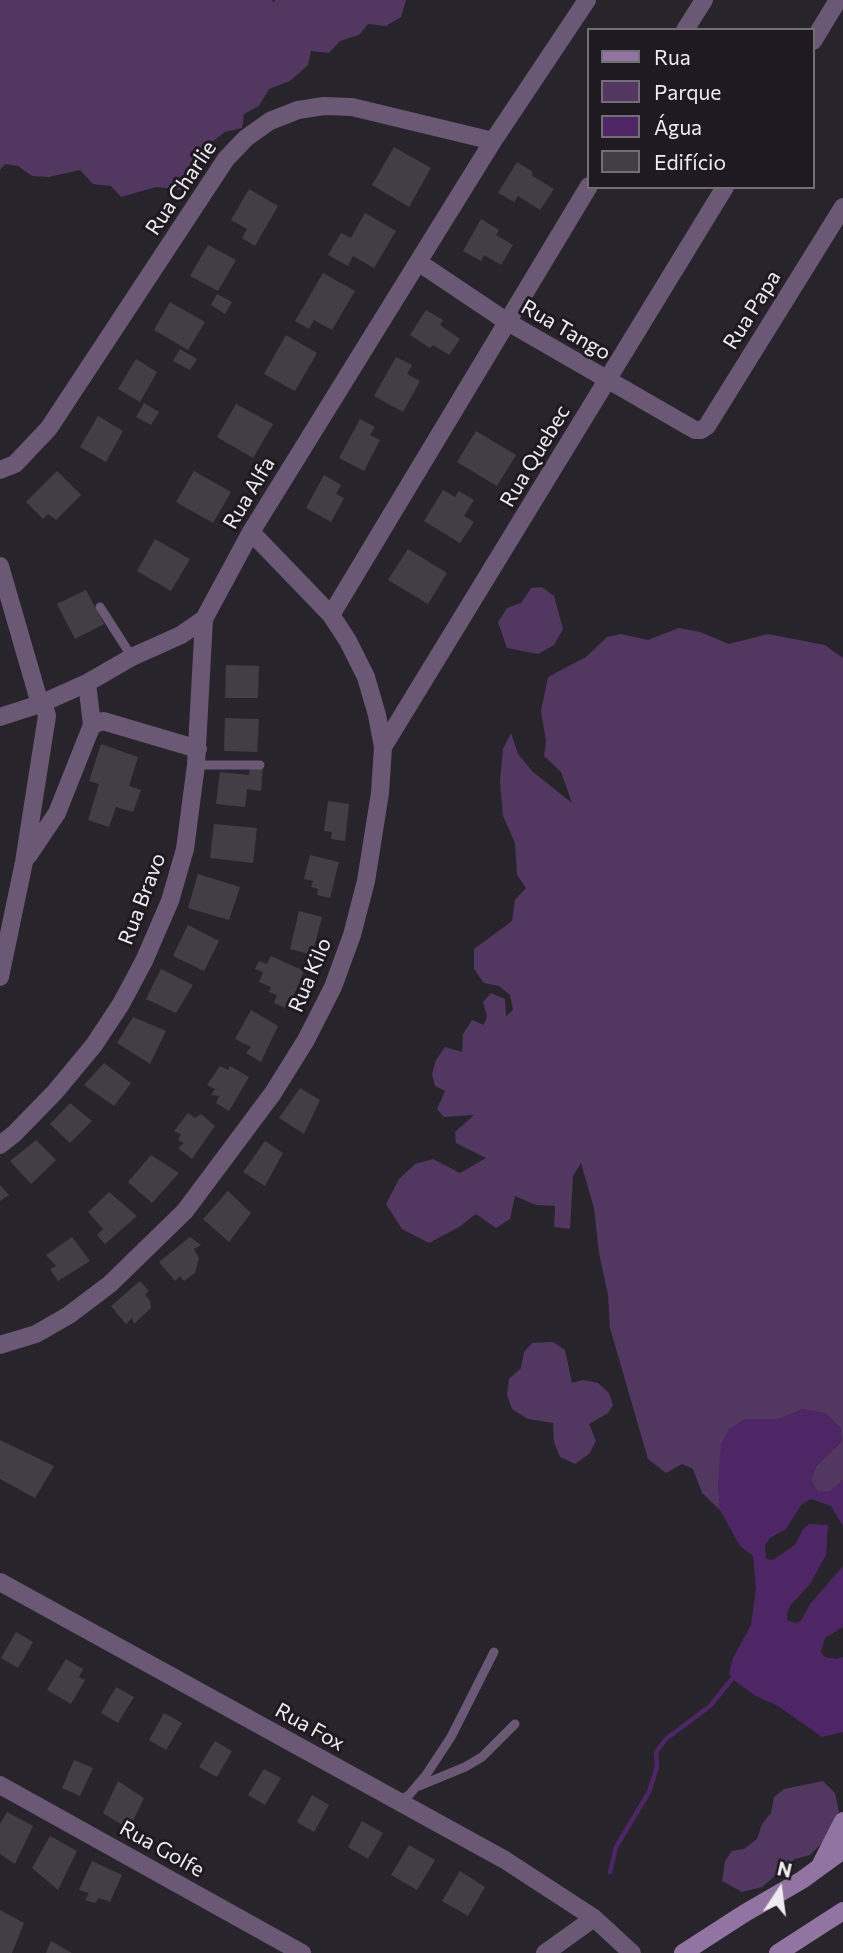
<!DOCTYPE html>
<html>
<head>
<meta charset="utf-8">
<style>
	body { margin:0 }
	#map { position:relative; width:843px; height:1953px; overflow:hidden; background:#28242b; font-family:Commissioner,sans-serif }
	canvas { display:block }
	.legend { position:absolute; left:587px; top:28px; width:228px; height:161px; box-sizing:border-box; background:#1f1a21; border:2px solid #726e74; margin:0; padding:9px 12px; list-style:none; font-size:21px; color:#efecf1 }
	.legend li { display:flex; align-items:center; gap:14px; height:35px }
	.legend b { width:35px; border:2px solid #726e74 }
	.north { position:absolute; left:745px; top:1855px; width:70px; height:70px; -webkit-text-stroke:5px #1f1a21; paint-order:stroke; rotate:13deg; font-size:19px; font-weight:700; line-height:28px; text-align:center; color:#efecf1 }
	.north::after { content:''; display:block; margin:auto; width:24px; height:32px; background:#efecf1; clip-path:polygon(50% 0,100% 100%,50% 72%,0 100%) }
</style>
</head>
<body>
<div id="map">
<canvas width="843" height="1953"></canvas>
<ul class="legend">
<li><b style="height:9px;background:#9174a2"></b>Rua</li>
<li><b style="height:19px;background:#523761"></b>Parque</li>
<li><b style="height:19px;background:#4f2665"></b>Água</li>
<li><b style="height:19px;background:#433e46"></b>Edifício</li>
</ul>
<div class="north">N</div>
</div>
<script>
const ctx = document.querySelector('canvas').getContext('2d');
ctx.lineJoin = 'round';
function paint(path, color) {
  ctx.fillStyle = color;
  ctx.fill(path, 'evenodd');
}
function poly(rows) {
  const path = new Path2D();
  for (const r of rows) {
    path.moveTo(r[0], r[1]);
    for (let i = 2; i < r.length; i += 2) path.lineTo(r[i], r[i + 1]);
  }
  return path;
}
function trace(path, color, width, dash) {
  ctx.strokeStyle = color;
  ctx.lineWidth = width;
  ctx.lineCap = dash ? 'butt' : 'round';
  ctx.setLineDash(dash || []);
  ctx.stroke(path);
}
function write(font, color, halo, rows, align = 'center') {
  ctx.font = font + ' Commissioner,sans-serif';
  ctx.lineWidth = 6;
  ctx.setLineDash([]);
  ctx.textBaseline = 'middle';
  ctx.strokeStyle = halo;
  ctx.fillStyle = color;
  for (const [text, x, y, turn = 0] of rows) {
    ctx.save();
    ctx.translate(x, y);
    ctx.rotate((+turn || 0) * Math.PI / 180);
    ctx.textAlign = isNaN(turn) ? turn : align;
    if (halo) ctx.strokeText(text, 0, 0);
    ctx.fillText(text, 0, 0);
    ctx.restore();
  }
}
paint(poly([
	[0,0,272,0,273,2,276,0,406,0,401,17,386,26,368,24,359,35,340,41,329,53,311,51,308,65,290,81,269,89,259,106,244,114,242,128,225,132,209,144,183,190,156,187,121,197,111,186,93,184,80,170,49,177,32,176,18,166,5,164,0,170],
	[542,587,554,596,563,629,554,645,538,654,507,648,498,622,507,608,521,603,531,588],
	[679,628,700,632,729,644,768,634,825,645,843,658,843,1480,831,1491,817,1491,811,1480,816,1466,842,1441,840,1427,803,1409,779,1419,745,1419,718,1483,720,1510,702,1493,693,1469,682,1464,666,1473,648,1459,610,1328,608,1295,599,1253,594,1208,581,1163,573,1176,570,1229,554,1227,555,1206,536,1205,515,1196,510,1219,496,1228,476,1214,459,1227,429,1243,402,1229,386,1204,399,1179,415,1164,433,1159,460,1173,486,1158,456,1143,455,1132,474,1115,444,1117,437,1109,445,1091,435,1086,432,1074,436,1060,445,1047,462,1052,463,1034,472,1020,484,1025,487,1016,483,1002,491,993,505,999,506,1016,513,1010,510,995,499,986,484,983,474,969,474,949,512,921,515,900,526,888,517,875,515,843,503,816,500,781,503,749,511,733,518,754,533,772,572,803,561,772,544,756,546,741,541,711,548,677,586,657,607,637,621,634,648,640],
	[553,1342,565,1350,572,1383,583,1380,598,1383,609,1393,613,1405,608,1413,589,1424,596,1441,589,1454,575,1464,560,1457,554,1442,553,1423,528,1419,512,1409,507,1395,509,1379,521,1368,524,1352,532,1343],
	[823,1781,835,1793,839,1812,823,1842,810,1855,795,1859,762,1887,742,1892,722,1881,725,1861,732,1851,744,1849,757,1839,762,1824,771,1813,774,1797,784,1789]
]), '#523761');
paint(poly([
	[803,1409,826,1413,840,1427,842,1441,816,1466,811,1480,817,1491,831,1491,843,1480,843,1526,831,1506,811,1499,802,1504,786,1529,770,1538,765,1545,766,1559,773,1560,795,1545,803,1529,809,1524,828,1525,826,1555,810,1584,790,1606,787,1614,787,1620,795,1623,801,1621,810,1604,843,1566,843,1627,825,1638,821,1652,825,1657,836,1659,843,1657,843,1732,822,1737,778,1706,756,1696,732,1679,729,1673,733,1658,751,1625,756,1588,753,1556,740,1546,720,1510,718,1483,721,1444,729,1429,745,1419,779,1419]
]), '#4f2665');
trace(poly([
	[610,1872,616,1847,649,1792,657,1767,656,1752,666,1739,710,1706,732,1679]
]), '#4f2665', 4.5);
paint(poly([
	[394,147,431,168,409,207,372,185],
	[517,162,533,172,531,175,554,189,540,210,518,196,514,202,498,193],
	[249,189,278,206,255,246,242,238,247,229,231,220],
	[365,213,396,231,374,268,353,256,348,266,328,255,341,233,351,238],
	[481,219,499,230,496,235,513,245,501,265,484,255,481,261,463,251],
	[208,245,236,260,218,291,190,276],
	[323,273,355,291,332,330,314,320,309,329,295,321],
	[217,294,232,302,225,314,211,305],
	[170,302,205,322,188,350,154,330],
	[426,310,443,320,440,325,460,339,449,355,433,345,430,348,410,335],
	[286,335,317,353,295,391,264,374],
	[180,349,197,359,190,370,173,361],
	[396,357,412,365,407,374,420,381,403,412,374,396],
	[136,359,157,372,140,402,118,389],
	[144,403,159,412,151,425,136,417],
	[236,404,273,424,253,458,217,437],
	[98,416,123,431,106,462,80,447],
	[360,419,375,427,370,435,380,440,364,471,339,458],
	[476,431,516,455,497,486,457,462],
	[57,471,81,495,56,520,48,514,43,519,26,502],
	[194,471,231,492,213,523,176,502],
	[324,475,341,485,336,494,344,498,331,522,306,508],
	[443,490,455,497,459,491,474,500,464,516,474,522,460,543,424,521],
	[155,539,190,559,171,591,137,571],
	[408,549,447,573,428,604,388,580],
	[86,590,104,624,75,639,57,604],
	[226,665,259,666,258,698,225,698],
	[225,718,259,719,257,752,224,751],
	[101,744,138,757,129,786,141,790,133,812,116,807,109,827,88,820,99,784,89,781],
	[250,765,263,767,261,791,247,789,245,807,216,804,220,772,249,775],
	[328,801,349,804,345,841,331,839,332,832,324,831],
	[214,824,257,828,253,863,210,858],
	[310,855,339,862,330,898,317,895,318,889,311,887,313,881,304,879],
	[198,874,240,887,229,920,188,908],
	[299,911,322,917,312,955,290,949],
	[188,925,219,941,204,971,173,956],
	[271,956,304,971,288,1009,274,1003,277,995,269,992,271,987,259,982,263,972,255,969,259,961,267,964],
	[161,969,193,985,176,1013,146,999],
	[251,1010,278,1026,261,1062,246,1053,251,1047,235,1039],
	[133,1017,166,1031,150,1064,117,1043],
	[104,1063,131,1083,114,1106,84,1085],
	[220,1066,228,1070,230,1066,249,1077,229,1111,216,1103,219,1096,211,1095,215,1089,207,1085],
	[300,1088,320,1100,304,1134,279,1118],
	[70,1103,92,1121,70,1143,50,1124],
	[188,1113,195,1118,201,1114,215,1126,192,1159,178,1148,184,1143,178,1140,181,1134,174,1131],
	[36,1140,56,1160,31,1184,10,1161],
	[265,1141,283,1153,265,1186,243,1172],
	[151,1155,179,1173,152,1203,128,1182],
	[0,1185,9,1195,0,1201],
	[228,1191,251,1213,229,1242,203,1219],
	[109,1192,137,1216,105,1244,97,1235,103,1229,88,1212],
	[72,1237,90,1261,58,1281,50,1269,56,1266,46,1255],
	[190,1237,201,1245,194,1249,199,1258,195,1273,184,1281,180,1276,175,1281,159,1262],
	[140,1281,149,1291,145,1294,150,1301,151,1308,134,1324,132,1318,126,1324,111,1306],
	[0,1440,54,1466,35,1498,0,1479],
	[16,1632,33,1642,18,1668,1,1658],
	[66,1659,83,1669,79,1677,85,1680,71,1704,47,1690],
	[116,1687,134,1697,118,1723,101,1713],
	[164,1713,182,1723,166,1750,149,1740],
	[215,1741,232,1751,217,1777,199,1767],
	[74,1760,93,1768,80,1796,62,1788],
	[264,1769,281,1778,265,1805,248,1795],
	[118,1781,144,1798,129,1829,103,1813],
	[312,1795,329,1805,314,1832,297,1822],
	[7,1812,33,1826,15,1864,0,1854,0,1824],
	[362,1821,383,1833,368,1859,348,1847],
	[50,1836,77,1851,58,1890,32,1868],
	[409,1845,435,1860,417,1890,391,1875],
	[92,1861,122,1875,110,1902,99,1898,95,1903,85,1900,89,1893,79,1890],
	[460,1871,485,1887,468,1916,442,1901],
	[0,1910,24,1923,12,1953,0,1953],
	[51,1941,72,1953,46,1953]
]), '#433e46');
trace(poly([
	[100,607,132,657],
	[196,765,260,765],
	[419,1786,465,1767,482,1757,515,1724],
	[398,1801,409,1795,426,1775,451,1737,494,1652]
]), '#6a5875', 9);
trace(poly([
	[685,30,704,0],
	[813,41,838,0],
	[418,262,506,321,695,430,701,430,707,426,843,207],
	[0,470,15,464,49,428,226,159,246,138,270,121,298,110,324,106,352,107,493,141],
	[0,566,40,704,45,709,47,716,24,862,0,977],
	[331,615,589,186],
	[87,683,92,725],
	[0,717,40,704,87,683,132,657,181,635,204,619,251,532,418,262,493,141,587,0],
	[383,747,725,187],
	[28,856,57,813,92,725,103,721,198,749],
	[0,1145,14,1134,55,1092,94,1045,121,1004,144,961,170,901,185,849,196,765,204,619],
	[0,1345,36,1334,69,1315,110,1284,185,1211,273,1093,306,1040,333,987,352,935,366,881,380,793,383,747,377,715,366,677,348,641,331,615,251,532],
	[0,1582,505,1860,594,1918,632,1953],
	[0,1785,302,1953],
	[545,1953,594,1918]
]), '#6a5875', 18);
trace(poly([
	[821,1864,843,1821],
	[683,1953,745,1913,802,1880,843,1850],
	[778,1953,843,1911]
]), '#9174a2', 18);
write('21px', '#efecf1', '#1f1a21', [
	["Rua Charlie",181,188,-56],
	["Rua Papa",752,310,-58],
	["Rua Tango",566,330,30],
	["Rua Quebec",535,456,-59],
	["Rua Alfa",249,493,-59],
	["Rua Bravo",142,899,-69],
	["Rua Kilo",310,975,-67],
	["Rua Fox",310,1727,29],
	["Rua Golfe",162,1849,29]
]);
</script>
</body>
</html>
